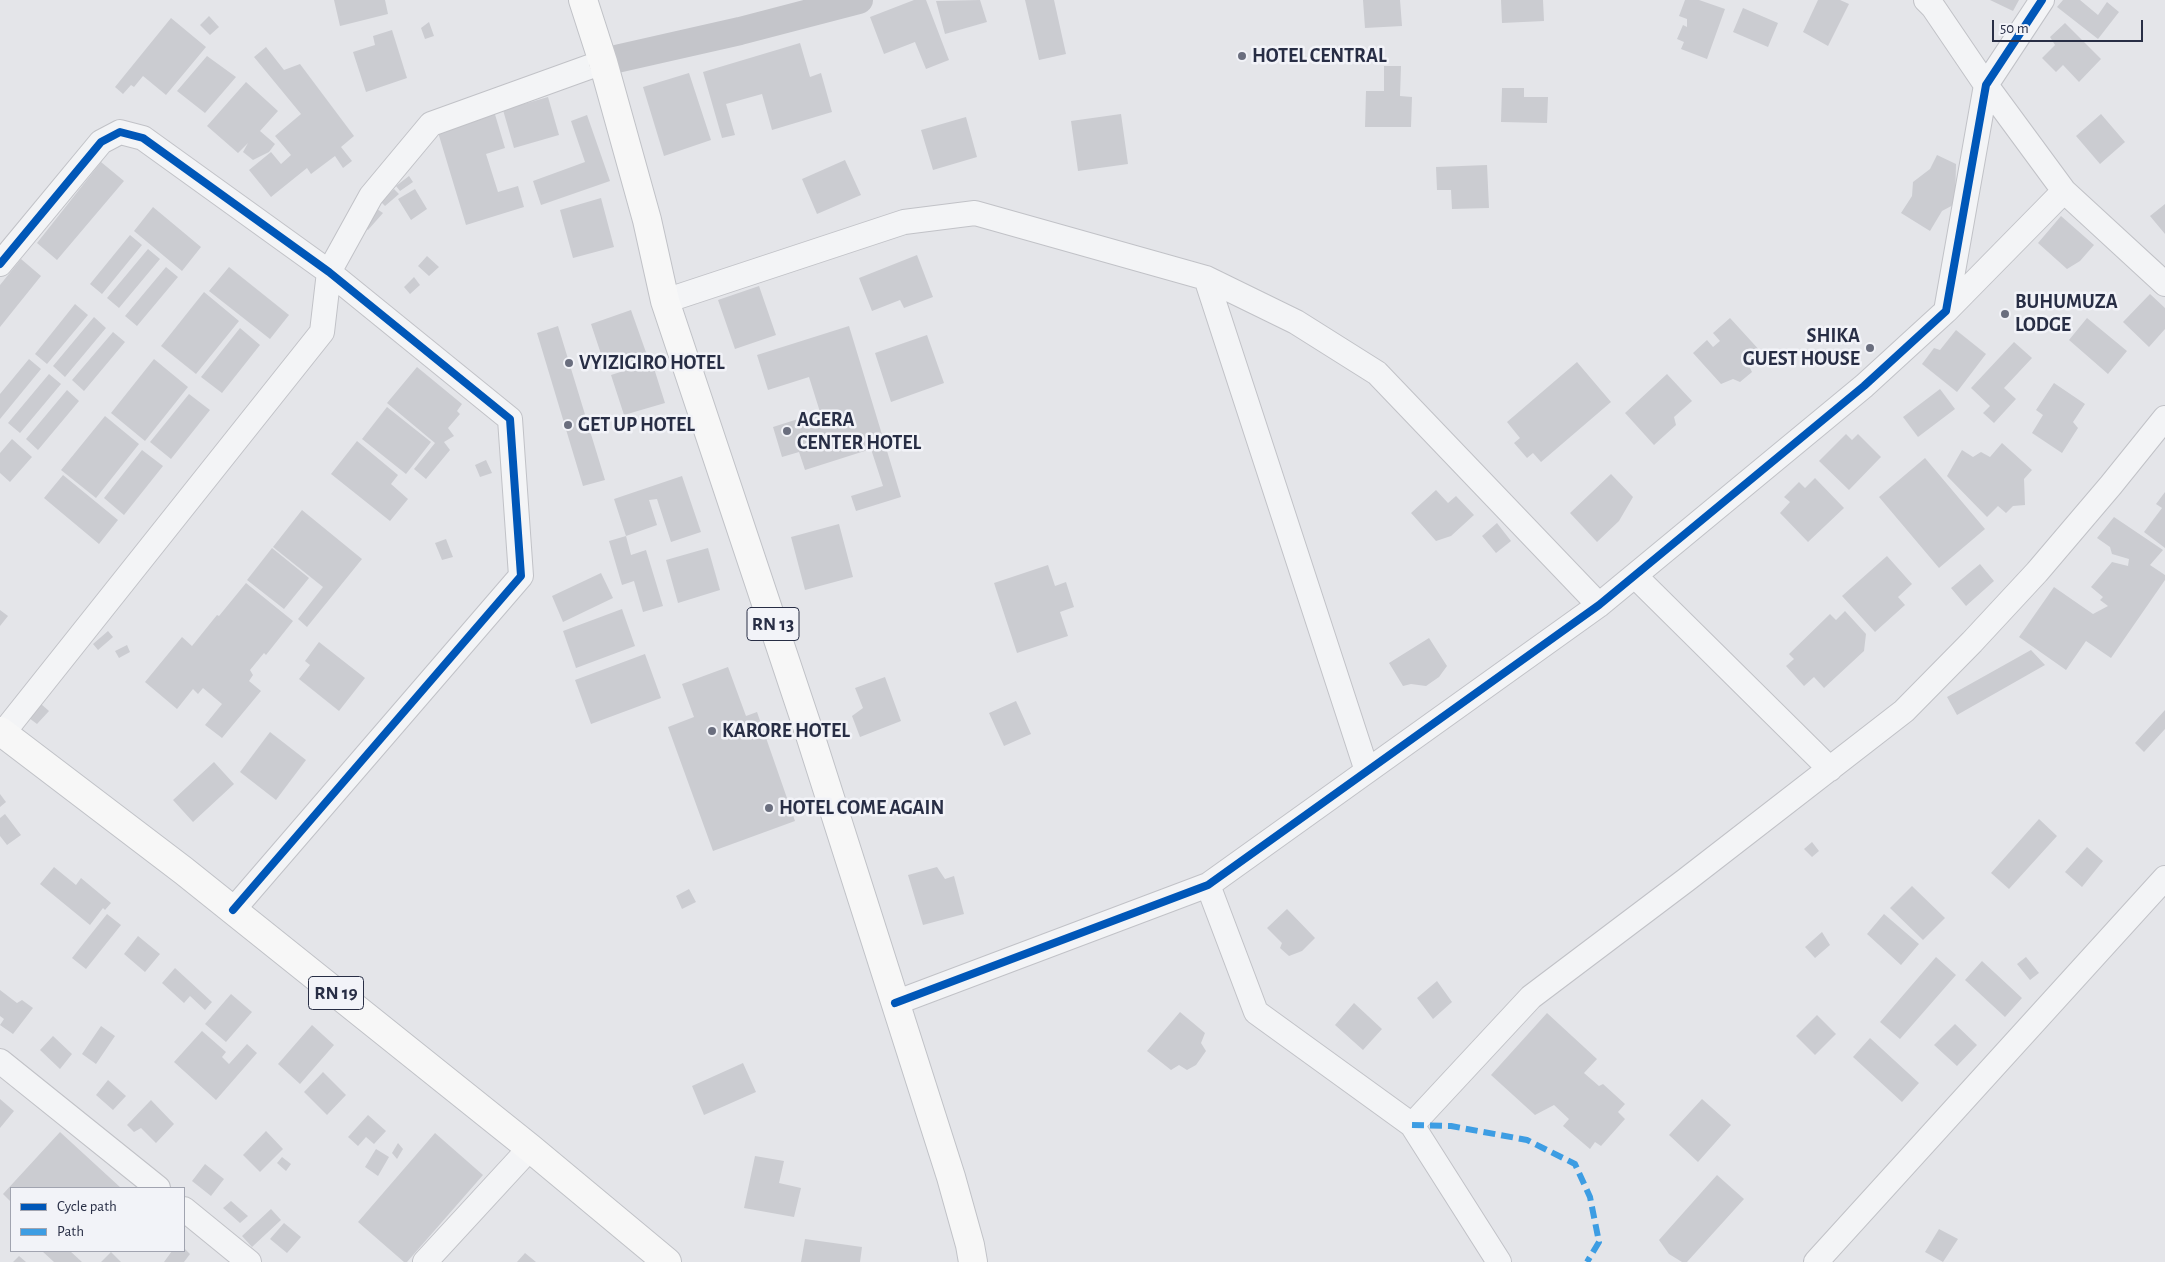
<!DOCTYPE html>
<html>
<head>
<meta charset="utf-8">
<style>
	body { margin:0 }
	#map { position:relative; width:2165px; height:1262px; overflow:hidden; background:#e4e5e9; font-family:"Alegreya Sans",sans-serif }
	canvas { display:block }
	.legend { position:absolute; left:10px; top:1187px; width:175px; height:65px; box-sizing:border-box; background:#f2f3f8; border:1px solid #a1a4b0; margin:0; padding:6px 9px; list-style:none; font-size:15px; color:#282e45 }
	.legend li { display:flex; align-items:center; gap:10px; height:25px }
	.legend b { width:25px; border:1px solid #a1a4b0 }
	.scale { position:absolute; left:1992px; top:20px; width:151px; height:22px; box-sizing:border-box; border:2px solid #282e45; border-top:0; padding-left:6px; font-size:15px; line-height:18px; white-space:nowrap; color:#282e45; -webkit-text-stroke:4px #f2f3f8; paint-order:stroke }
</style>
</head>
<body>
<div id="map">
<canvas width="2165" height="1262"></canvas>
<ul class="legend">
<li><b style="height:6px;background:#0057b8"></b>Cycle path</li>
<li><b style="height:6px;background:#3d9de3"></b>Path</li>
</ul>
<div class="scale">50 m</div>
</div>
<script>
const ctx = document.querySelector('canvas').getContext('2d');
ctx.lineJoin = 'round';
function paint(path, color) {
  ctx.fillStyle = color;
  ctx.fill(path, 'evenodd');
}
function poly(rows) {
  const path = new Path2D();
  for (const r of rows) {
    path.moveTo(r[0], r[1]);
    for (let i = 2; i < r.length; i += 2) path.lineTo(r[i], r[i + 1]);
  }
  return path;
}
function trace(path, color, width, dash) {
  ctx.strokeStyle = color;
  ctx.lineWidth = width;
  ctx.lineCap = dash ? 'butt' : 'round';
  ctx.setLineDash(dash || []);
  ctx.stroke(path);
}
function write(font, color, halo, rows, align = 'center') {
  ctx.font = font + ' "Alegreya Sans",sans-serif';
  ctx.lineWidth = 5;
  ctx.setLineDash([]);
  ctx.textBaseline = 'middle';
  ctx.strokeStyle = halo;
  ctx.fillStyle = color;
  for (const [text, x, y, turn = 0] of rows) {
    ctx.save();
    ctx.translate(x, y);
    ctx.rotate((+turn || 0) * Math.PI / 180);
    ctx.textAlign = isNaN(turn) ? turn : align;
    if (halo) ctx.strokeText(text, 0, 0);
    ctx.fillText(text, 0, 0);
    ctx.restore();
  }
}
paint(poly([
	[334,0,385,0,388,14,340,26],
	[914,0,926,0,949,60,926,69,915,42,884,54,870,17],
	[980,0,987,22,945,34,936,1],
	[1025,0,1054,0,1066,54,1039,60],
	[1363,0,1400,0,1402,26,1365,28],
	[1501,0,1543,0,1544,21,1502,23],
	[1685,0,1699,0,1725,9,1707,59,1681,49,1684,42,1677,39,1683,25,1687,27,1687,19,1679,16],
	[1818,0,1840,0,1849,4,1828,46,1803,32],
	[1990,0,2019,0,2013,11],
	[2063,0,2080,0,2098,15,2107,2,2119,12,2098,39,2057,7],
	[1743,8,1778,23,1768,47,1733,32],
	[209,16,219,27,210,35,200,25],
	[171,18,206,47,166,95,143,76,134,87,131,85,123,94,115,87],
	[429,22,434,36,425,39,421,28],
	[2065,23,2101,59,2079,82,2063,65,2056,72,2042,58,2055,45,2050,37],
	[392,30,407,78,366,92,353,52,375,45,373,36],
	[800,43,810,77,821,73,832,112,772,130,762,94,726,104,735,135,722,138,703,72],
	[266,47,284,70,300,64,354,136,341,147,352,161,343,168,335,156,311,174,307,168,271,197,249,170,271,152,281,164,291,155,275,136,301,114,254,57],
	[207,56,236,77,205,113,177,91],
	[1384,66,1401,66,1400,96,1412,97,1411,127,1365,127,1366,91,1384,91],
	[689,73,711,140,664,156,643,87],
	[246,82,278,111,260,131,275,144,269,152,253,160,243,152,248,143,238,153,207,126],
	[1502,88,1524,88,1524,97,1548,97,1547,123,1501,122],
	[548,97,559,135,514,148,503,110],
	[494,111,505,148,486,154,498,192,518,186,524,207,466,225,437,129],
	[1121,114,1128,164,1078,171,1071,121],
	[2101,114,2125,142,2100,164,2076,136],
	[587,115,610,181,541,205,533,181,585,162,571,121],
	[966,117,977,157,933,170,921,130],
	[1937,155,1956,164,1955,204,1942,211,1930,231,1901,213,1912,196,1913,182,1930,169],
	[845,160,861,195,817,214,802,179],
	[101,162,124,181,57,260,37,243],
	[1487,165,1489,208,1452,209,1451,190,1437,190,1436,167],
	[409,176,413,182,400,191,396,186],
	[394,189,399,194,385,206,381,202],
	[415,189,427,209,411,220,398,199],
	[601,198,614,247,573,258,560,210],
	[2165,204,2165,234,2150,216],
	[153,207,201,247,182,271,134,231],
	[377,209,383,213,368,230,362,225],
	[2061,216,2094,245,2080,261,2067,269,2038,243],
	[130,235,142,245,102,294,90,284],
	[148,249,160,259,119,308,107,298],
	[917,255,933,297,904,308,900,300,872,311,859,278],
	[427,256,439,267,429,276,418,266],
	[21,259,41,276,0,327,0,285],
	[166,267,178,277,137,326,125,316],
	[229,267,289,315,270,339,209,291],
	[414,277,420,285,410,294,404,287],
	[759,286,776,335,735,349,718,300],
	[204,292,239,321,196,374,161,346],
	[2150,294,2165,308,2165,329,2149,347,2123,322],
	[75,304,88,315,47,364,35,354],
	[631,310,648,358,607,372,591,324],
	[94,317,106,328,65,377,53,366],
	[1730,318,1762,353,1749,366,1752,372,1740,382,1733,379,1721,384,1693,353,1707,340,1713,347,1720,341,1713,333],
	[2087,318,2127,351,2108,374,2069,340],
	[558,326,605,480,583,486,537,333],
	[849,326,901,497,856,511,851,496,883,486,871,449,805,470,799,452,782,457,773,427,820,412,809,377,768,390,757,355],
	[240,328,260,345,222,393,201,377],
	[1956,330,1986,354,1957,392,1922,364,1934,348,1940,350],
	[113,332,125,342,84,391,72,380],
	[927,335,944,383,891,402,875,353],
	[2014,342,2032,358,2004,388,2016,399,1994,423,1983,413,1990,406,1971,388],
	[29,359,41,369,0,419,0,394],
	[154,359,188,387,145,441,111,413],
	[652,362,665,403,624,415,611,375],
	[1577,362,1611,402,1541,462,1533,453,1527,458,1514,443,1520,438,1507,422],
	[417,367,462,404,457,411,460,414,448,428,454,436,444,442,450,450,426,479,414,469,435,443,387,403],
	[49,374,61,384,20,433,8,423],
	[1667,374,1692,401,1674,417,1676,425,1654,445,1625,413],
	[2054,383,2085,404,2073,422,2078,428,2062,453,2032,433,2043,415,2036,410],
	[1940,389,1955,409,1918,437,1903,417],
	[67,390,79,401,38,450,26,439],
	[189,394,210,410,171,459,150,442],
	[387,407,431,442,406,474,362,439],
	[105,416,139,444,96,498,61,470],
	[1846,434,1852,440,1858,434,1881,457,1849,490,1819,461],
	[12,439,32,457,10,482,0,473,0,453],
	[357,441,398,475,391,484,408,499,390,521,331,474],
	[2002,443,2032,470,2024,479,2025,505,2013,506,2006,513,1998,506,1987,517,1947,476,1962,450,1973,457,1981,452,1990,457],
	[142,450,163,466,124,515,104,498],
	[1925,458,1985,529,1939,568,1879,497],
	[486,460,492,473,480,477,475,465],
	[1611,474,1633,497,1619,521,1597,542,1570,513],
	[63,475,118,520,99,544,44,498],
	[682,476,701,532,671,542,657,499,649,500,657,525,626,536,614,499],
	[1815,478,1844,508,1808,542,1780,513,1790,502,1784,497,1799,482,1805,488],
	[1436,490,1448,503,1456,496,1474,515,1451,536,1436,541,1411,513],
	[2165,492,2165,548,2144,532,2162,508,2156,504],
	[302,510,362,559,307,627,298,619,323,587,273,547],
	[2114,517,2163,550,2150,565,2165,575,2165,580,2111,658,2086,641,2066,670,2019,637,2054,587,2093,614,2108,606,2100,600,2103,597,2091,587,2112,562,2128,566,2129,559,2112,554,2110,547,2097,538],
	[1497,523,1511,541,1496,553,1482,536],
	[839,524,853,577,805,590,791,537],
	[626,536,631,555,646,550,663,606,643,612,634,581,622,585,609,541],
	[446,539,453,557,442,560,435,543],
	[272,548,309,578,284,609,247,580],
	[708,548,720,590,678,603,666,560],
	[1887,556,1912,584,1898,597,1905,605,1875,632,1842,596],
	[1980,564,1994,581,1966,606,1951,588],
	[1048,565,1055,586,1066,582,1074,607,1060,612,1068,636,1017,653,994,583],
	[601,573,613,598,563,622,552,596],
	[246,583,293,621,266,655,264,653,250,670,253,675,249,681,261,691,222,738,205,725,222,704,203,688,198,694,193,689,177,709,145,682,182,637,192,646,217,615,219,616],
	[622,609,635,646,576,668,563,631],
	[0,610,8,616,0,626],
	[1845,611,1866,634,1864,651,1824,688,1814,677,1804,686,1786,666,1794,659,1789,654,1830,614,1836,620],
	[108,631,113,637,98,650,93,644],
	[1429,638,1447,666,1439,677,1426,686,1411,684,1403,686,1389,663],
	[319,642,365,678,339,711,299,679,310,665,305,661],
	[127,645,130,652,119,658,115,651],
	[2031,650,2045,665,1957,715,1947,697],
	[645,654,661,698,591,724,575,680],
	[728,667,746,716,757,712,795,821,713,851,668,727,694,717,682,684],
	[885,677,901,721,860,737,852,716,863,708,855,688],
	[1016,701,1031,734,1004,746,989,713],
	[41,704,49,711,37,724,29,718],
	[2165,710,2165,729,2144,752,2135,743],
	[270,732,306,760,276,800,240,772],
	[214,762,234,784,193,822,173,800],
	[0,794,6,802,0,807],
	[5,814,21,835,7,845,0,836,0,818],
	[2039,819,2057,836,2009,889,1991,873],
	[1812,842,1819,851,1812,857,1804,849],
	[2087,847,2103,861,2082,887,2065,872],
	[54,867,76,885,81,878,111,903,105,910,103,908,90,925,40,884],
	[937,867,945,879,954,876,964,914,923,925,908,875],
	[1912,886,1945,918,1923,940,1890,908],
	[689,889,696,902,682,909,676,896],
	[1287,909,1315,938,1302,951,1289,956,1280,948,1282,943,1267,928],
	[107,914,121,925,86,969,72,958],
	[1884,914,1919,944,1901,965,1867,934],
	[1822,932,1830,945,1815,958,1805,947],
	[138,936,160,954,145,972,124,954],
	[1936,957,1956,975,1900,1039,1880,1022],
	[2026,957,2039,973,2030,980,2017,964],
	[1982,961,2022,998,2005,1017,1965,980],
	[175,968,212,1002,205,1010,190,996,184,1003,162,983],
	[1437,981,1452,1002,1433,1019,1417,998],
	[0,990,17,1003,22,1000,33,1008,13,1034,0,1025,4,1019,0,1016],
	[231,994,252,1012,226,1042,205,1024],
	[1354,1003,1382,1029,1363,1050,1335,1025],
	[1180,1012,1205,1033,1201,1043,1206,1051,1196,1065,1187,1070,1179,1065,1171,1070,1147,1051],
	[1547,1013,1597,1059,1584,1073,1599,1086,1603,1084,1625,1104,1618,1112,1625,1119,1601,1146,1595,1142,1590,1149,1563,1126,1569,1119,1554,1105,1535,1115,1491,1075],
	[1817,1015,1836,1034,1815,1055,1796,1036],
	[1955,1024,1977,1045,1957,1066,1934,1045],
	[312,1025,334,1045,300,1084,278,1064],
	[101,1026,115,1036,96,1064,82,1054],
	[202,1031,226,1052,222,1057,229,1064,247,1044,257,1053,216,1100,174,1062],
	[53,1036,72,1054,60,1069,40,1050],
	[1870,1038,1919,1083,1902,1102,1853,1057],
	[743,1063,756,1092,704,1115,692,1086],
	[323,1072,346,1095,327,1115,304,1092],
	[108,1080,126,1096,113,1110,96,1095],
	[0,1099,14,1111,0,1128],
	[1702,1099,1731,1125,1698,1162,1669,1135],
	[151,1100,174,1124,156,1143,141,1128,134,1132,127,1125],
	[368,1115,386,1131,374,1144,366,1137,358,1146,348,1137],
	[266,1131,283,1149,260,1172,243,1155],
	[60,1132,121,1188,11,1188,11,1202,3,1194],
	[435,1133,483,1175,407,1262,404,1262,358,1222],
	[398,1143,403,1149,397,1159,392,1153],
	[376,1149,389,1157,378,1176,365,1167],
	[755,1156,784,1161,779,1183,801,1188,794,1217,744,1208],
	[282,1157,291,1164,286,1171,277,1163],
	[205,1164,224,1179,211,1196,192,1181],
	[1717,1175,1744,1199,1687,1262,1682,1262,1669,1254,1659,1240],
	[231,1201,248,1216,240,1223,223,1208],
	[271,1209,281,1220,252,1247,242,1236],
	[284,1223,301,1237,287,1253,270,1239],
	[1939,1229,1958,1239,1943,1262,1925,1252],
	[805,1239,862,1247,860,1262,801,1262],
	[184,1248,190,1254,184,1262,164,1262,172,1251,184,1251],
	[42,1251,70,1251,82,1262,54,1262],
	[111,1252,121,1262,101,1262],
	[525,1253,536,1262,517,1262],
	[19,1256,26,1262,13,1262]
]), '#cbccd1');
const minor = poly([
	[1926,0,1933,7,1986,85,2064,191,2165,284],
	[0,264,101,142,120,132,143,138,329,272,510,419,521,576,233,910],
	[1206,278,1367,771],
	[665,301,904,222,975,213,1206,278,1296,322,1377,373,1599,605],
	[1946,311,2064,191],
	[1635,576,1830,769],
	[3,733,322,332,329,272,371,196,431,124,603,62],
	[1208,885,1256,1012,1412,1125],
	[895,1003,1208,885,1599,605,1864,386,1946,311,1986,85,2042,0],
	[0,1061,158,1188],
	[184,1209,249,1262],
	[425,1262,530,1148],
	[1499,1262,1412,1125,1531,997,1686,880,1904,711,1972,642,2037,572,2111,485,2165,418],
	[1816,1262,2165,878]
]);
const primary = poly([
	[583,0,603,62,647,220,665,301,810,735,951,1177,970,1245,973,1262],
	[0,731,184,871,530,1148,667,1262]
]);
trace(minor, '#c1c2c7', 26);
trace(primary, '#c0c2c7', 30);
trace(minor, '#f3f4f6', 24);
trace(poly([
	[603,62,740,31,859,0]
]), '#c4c5ca', 28);
trace(primary, '#f7f7f7', 28);
trace(poly([
	[1412,1125,1451,1126,1527,1140,1575,1164,1590,1197,1599,1242,1587,1262]
]), '#3d9de3', 6, [12, 6]);
trace(poly([
	[0,264,101,142,120,132,143,138,329,272,510,419,521,576,233,910],
	[895,1003,1208,885,1599,605,1864,386,1946,311,1986,85,2042,0]
]), '#0057b8', 8);
for (const [x, y, r, color] of [
	[1242,56,5,"#6a6e7e"],
	[2005,314,5,"#6a6e7e"],
	[1870,348,5,"#6a6e7e"],
	[569,363,5,"#6a6e7e"],
	[568,425,5,"#6a6e7e"],
	[787,431,5,"#6a6e7e"],
	[712,731,5,"#6a6e7e"],
	[769,808,5,"#6a6e7e"]
]) {
  const dot = new Path2D();
  dot.arc(x, y, r, 0, 2 * Math.PI);
  ctx.fillStyle = color;
  ctx.fill(dot);
  trace(dot, '#f2f3f8', 2);
}
for (const [x, y, w] of [
	[773,624,52],
	[336,993,55]
]) {
  const box = new Path2D();
  box.roundRect(x - w / 2, y - 16.5, w, 33, 4);
  ctx.fillStyle = '#f2f3f8';
  ctx.fill(box);
  trace(box, '#282e45', 1);
}
write('bold 19px', '#282e45', null, [
	["RN 13",773,624],
	["RN 19",336,993]
]);
write('bold 20px', '#282e45', '#f2f3f8', [
	["HOTEL CENTRAL",1252,56],
	["BUHUMUZA",2015,302],
	["LODGE",2015,325],
	["SHIKA",1860,336,"right"],
	["GUEST HOUSE",1860,359,"right"],
	["VYIZIGIRO HOTEL",579,363],
	["AGERA",797,420],
	["CENTER HOTEL",797,443],
	["GET UP HOTEL",578,425],
	["KARORE HOTEL",722,731],
	["HOTEL COME AGAIN",779,808]
], 'left');
</script>
</body>
</html>
